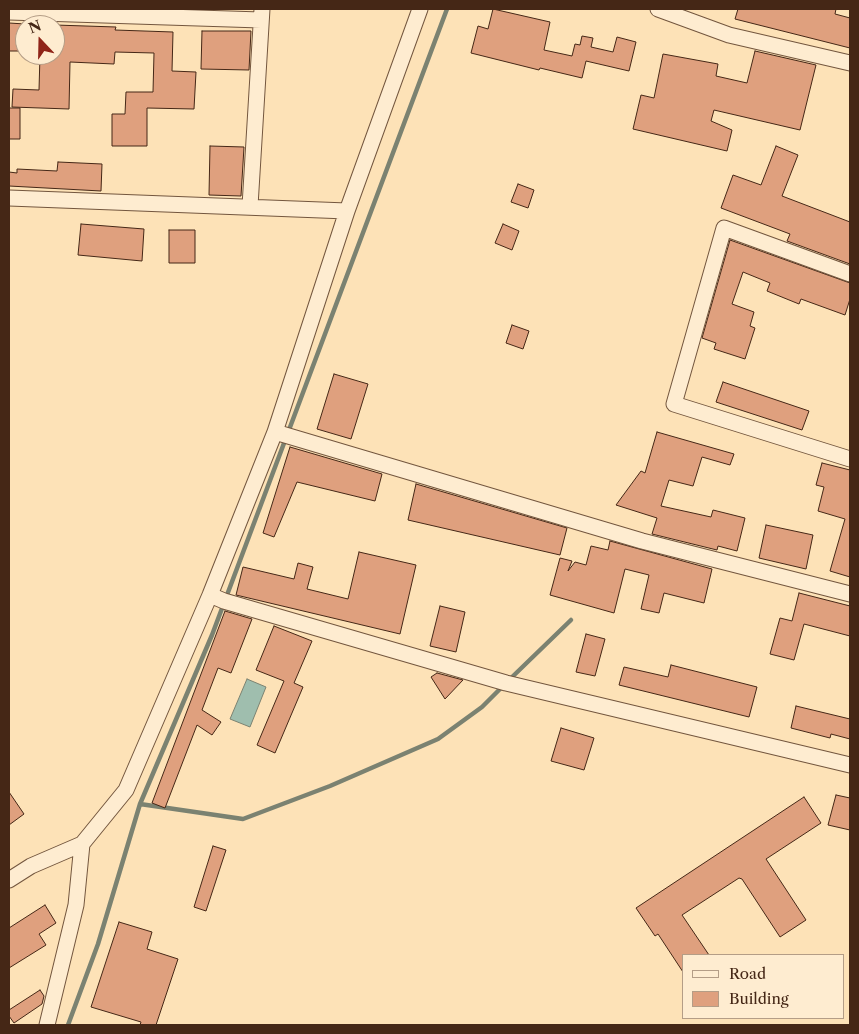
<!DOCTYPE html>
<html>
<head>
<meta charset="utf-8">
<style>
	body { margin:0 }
	#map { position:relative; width:859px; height:1034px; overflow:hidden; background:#fde2b7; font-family:"Libre Caslon Text",serif }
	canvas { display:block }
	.frame { position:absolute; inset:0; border:10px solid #452716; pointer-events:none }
	.legend { position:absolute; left:682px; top:954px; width:162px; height:65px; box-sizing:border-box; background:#feecd0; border:1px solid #b49d86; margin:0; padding:6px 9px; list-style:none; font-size:15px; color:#452716 }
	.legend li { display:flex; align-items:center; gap:10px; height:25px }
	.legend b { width:25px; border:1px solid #b49d86 }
	.north { position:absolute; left:15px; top:15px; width:50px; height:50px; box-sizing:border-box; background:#feecd0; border:1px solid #b49d86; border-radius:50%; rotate:339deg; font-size:14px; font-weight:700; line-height:20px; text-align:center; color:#452716 }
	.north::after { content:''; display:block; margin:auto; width:18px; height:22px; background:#8f2418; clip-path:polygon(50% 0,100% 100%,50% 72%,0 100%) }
</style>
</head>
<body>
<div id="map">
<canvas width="859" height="1034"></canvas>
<div class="frame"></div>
<ul class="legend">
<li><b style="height:6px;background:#feecd0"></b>Road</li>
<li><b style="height:14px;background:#dfa07e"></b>Building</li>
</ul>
<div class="north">N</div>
</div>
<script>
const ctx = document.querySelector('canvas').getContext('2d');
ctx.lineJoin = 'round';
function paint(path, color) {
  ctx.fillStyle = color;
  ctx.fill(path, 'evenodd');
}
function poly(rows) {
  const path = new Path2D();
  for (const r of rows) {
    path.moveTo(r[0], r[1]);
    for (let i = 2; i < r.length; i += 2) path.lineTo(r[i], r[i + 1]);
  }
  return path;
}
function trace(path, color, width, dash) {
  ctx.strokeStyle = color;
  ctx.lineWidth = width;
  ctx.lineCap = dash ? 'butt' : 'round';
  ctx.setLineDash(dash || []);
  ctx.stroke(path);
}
const water = poly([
	[247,679,266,687,250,727,230,719,247,679]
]);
paint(water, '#9fbeae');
trace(water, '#7b8271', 1);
trace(poly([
	[509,680,571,620],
	[140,804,243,819,330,786,438,739,482,707,504,685],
	[68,1025,98,944,140,804,212,635,447,9]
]), '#7b8271', 4.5);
const building = poly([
	[493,9,550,22,544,50,572,56,575,44,580,45,582,36,593,38,591,47,613,52,617,37,636,42,629,71,586,61,582,78,540,68,539,70,471,53,478,26,488,29,493,9],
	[738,9,836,9,835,14,850,18,850,48,735,19,738,9],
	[9,23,25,24,25,51,9,51,9,23],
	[55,25,116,27,115,30,173,32,172,71,196,72,194,109,147,108,147,146,112,146,112,114,125,114,126,92,153,92,154,53,115,52,114,64,70,62,69,109,12,107,13,89,39,90,40,55,55,55,55,25],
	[202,31,251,31,249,70,201,69,202,31],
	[755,51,816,65,800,130,714,110,711,121,732,130,727,151,633,129,641,95,654,98,663,54,718,64,716,76,747,83,755,51],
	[9,108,20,108,20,139,9,139,9,108],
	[210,146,244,147,241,196,209,195,210,146],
	[776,146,798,155,782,196,850,222,850,264,787,241,790,234,721,208,733,175,761,185,776,146],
	[58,162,102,164,101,191,9,186,9,172,17,173,17,169,57,171,58,162],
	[518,184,534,190,528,208,511,202,518,184],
	[81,224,144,229,142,261,78,255,81,224],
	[503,224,519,231,512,250,495,243,503,224],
	[169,230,195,230,195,263,169,263,169,230],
	[730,240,850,283,850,299,845,315,801,299,799,304,767,291,770,283,743,272,732,304,754,312,750,326,755,328,745,359,714,349,716,343,702,338,730,240],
	[512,325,529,331,523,349,506,343,512,325],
	[334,374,368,384,351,439,317,429,334,374],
	[723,382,809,411,802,430,716,402,723,382],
	[657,432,734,454,730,465,702,457,693,486,669,480,661,506,711,517,713,510,745,518,737,551,718,546,717,550,652,534,657,518,616,505,641,471,645,473,657,432],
	[290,447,382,474,375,501,297,482,274,537,263,533,290,447],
	[822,463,850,470,850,577,830,571,845,519,818,511,824,487,816,485,822,463],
	[416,484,567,528,560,555,408,520,416,484],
	[766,525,813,535,806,569,759,558,766,525],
	[610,541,712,569,704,603,664,593,659,613,641,609,649,575,625,569,614,613,550,595,560,558,572,561,568,571,575,562,586,565,591,546,608,550,610,541],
	[359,552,416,565,400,634,236,595,243,567,294,579,298,563,313,567,307,589,348,599,359,552],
	[799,593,850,606,850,636,804,624,794,660,770,654,780,618,792,621,799,593],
	[440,606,465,612,456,652,430,646,440,606],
	[225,611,252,619,231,673,218,668,202,710,221,722,212,735,197,725,165,808,152,803,225,611],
	[274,626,312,641,294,683,303,687,275,753,257,745,284,681,256,670,274,626],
	[586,634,605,639,595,676,576,672,586,634],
	[671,665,757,687,749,717,619,685,624,667,668,677,671,665],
	[437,673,463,680,445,699,431,677,437,673],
	[796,706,850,719,850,739,831,734,830,738,791,728,796,706],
	[561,728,594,738,584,770,551,761,561,728],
	[9,792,24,814,9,825,9,792],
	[836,795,850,798,850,830,828,825,836,795],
	[804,797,821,823,766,859,806,920,780,937,742,879,739,878,682,915,709,955,683,955,683,972,658,934,655,936,636,908,804,797],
	[213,846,226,850,206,911,194,907,213,846],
	[45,905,56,923,39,934,46,945,9,968,9,928,45,905],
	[119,922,152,932,147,949,178,959,156,1025,140,1025,141,1022,91,1007,119,922],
	[40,990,44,996,42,1004,14,1023,9,1016,9,1010,40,990]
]);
paint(building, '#dfa07e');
trace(building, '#452716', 1);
const street = poly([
	[658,9,729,35,850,63],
	[9,12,261,20],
	[9,198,347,211],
	[250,206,262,9],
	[850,274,724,228,674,404,850,459],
	[275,432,642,541,850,594],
	[210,595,224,601,506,683,850,765],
	[9,880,31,866,82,844,126,790,210,595,275,432,347,211,420,9],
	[47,1025,76,905,82,844]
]);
trace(street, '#73563e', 17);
trace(street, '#feecd0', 15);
</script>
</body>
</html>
